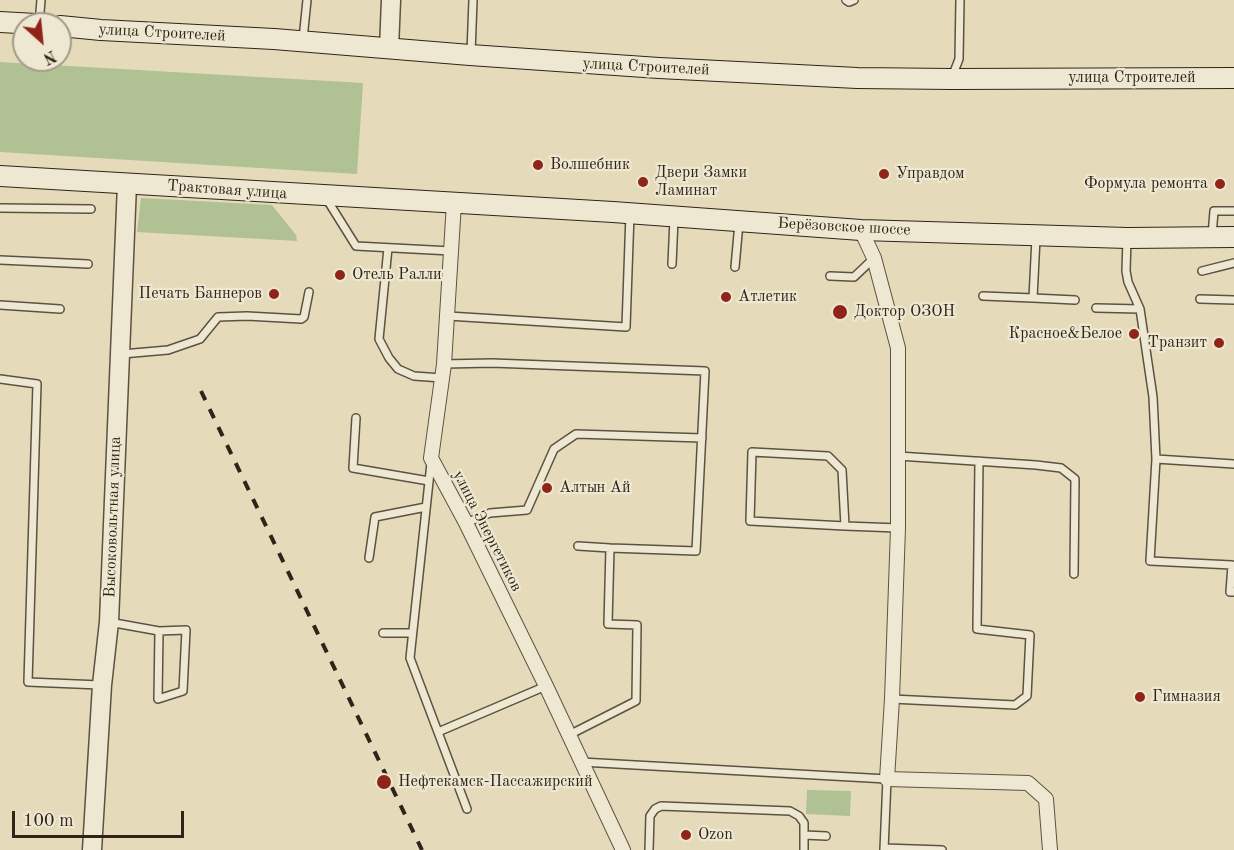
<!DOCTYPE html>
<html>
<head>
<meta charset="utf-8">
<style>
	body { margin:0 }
	#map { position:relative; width:1234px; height:850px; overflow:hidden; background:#e5dbba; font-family:"Old Standard TT",serif }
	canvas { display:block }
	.north { position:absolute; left:12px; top:12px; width:60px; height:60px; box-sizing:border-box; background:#eee8d2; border:2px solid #a29a88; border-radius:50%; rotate:153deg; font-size:16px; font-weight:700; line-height:24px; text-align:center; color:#302418 }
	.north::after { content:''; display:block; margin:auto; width:21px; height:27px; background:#8f2418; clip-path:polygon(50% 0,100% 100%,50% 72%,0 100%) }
	.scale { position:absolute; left:12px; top:811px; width:172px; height:27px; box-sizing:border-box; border:3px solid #302418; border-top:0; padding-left:8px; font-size:18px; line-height:21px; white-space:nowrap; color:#302418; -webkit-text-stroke:4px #eee8d2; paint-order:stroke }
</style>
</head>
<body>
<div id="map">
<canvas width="1234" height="850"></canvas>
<div class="north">N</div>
<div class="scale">100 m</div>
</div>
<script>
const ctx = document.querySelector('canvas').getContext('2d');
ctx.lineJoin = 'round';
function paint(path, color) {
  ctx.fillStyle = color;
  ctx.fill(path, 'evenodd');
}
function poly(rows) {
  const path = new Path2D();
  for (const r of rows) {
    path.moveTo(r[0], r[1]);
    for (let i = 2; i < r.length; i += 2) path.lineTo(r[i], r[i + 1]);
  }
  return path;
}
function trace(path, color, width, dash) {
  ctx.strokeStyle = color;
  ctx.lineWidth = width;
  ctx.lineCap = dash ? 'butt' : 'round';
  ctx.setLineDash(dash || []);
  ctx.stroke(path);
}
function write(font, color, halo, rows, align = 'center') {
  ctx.font = font + ' "Old Standard TT",serif';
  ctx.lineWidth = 4.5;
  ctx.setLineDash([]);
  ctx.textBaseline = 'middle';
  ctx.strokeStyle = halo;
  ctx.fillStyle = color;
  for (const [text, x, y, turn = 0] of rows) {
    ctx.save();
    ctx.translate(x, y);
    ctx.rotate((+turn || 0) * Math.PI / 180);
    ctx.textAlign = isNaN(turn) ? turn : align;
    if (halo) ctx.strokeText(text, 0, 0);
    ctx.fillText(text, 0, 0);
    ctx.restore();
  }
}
paint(poly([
	[0,62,363,83,357,174,0,152],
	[141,198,272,205,296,235,297,241,137,232],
	[807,790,851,791,850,816,806,814]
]), '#b0c193');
const service = poly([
	[846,0,849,2,854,0],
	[39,24,41,0],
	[303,39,307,0],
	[471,53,473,0],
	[952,77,959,59,960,0],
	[326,198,356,246,451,251],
	[0,208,91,209],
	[1212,236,1214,211,1234,211],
	[1036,238,1033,298,1075,300],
	[1127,238,1126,271,1128,282,1140,309,1153,397,1156,459,1150,561,1232,565,1230,592,1234,592],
	[388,248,379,339,389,358,398,369,414,376,442,378],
	[0,260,88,264],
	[672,264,674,219],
	[735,267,739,223],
	[1202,271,1234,263],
	[830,276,854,277,874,258],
	[983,296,1033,298],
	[1200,299,1234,300],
	[0,305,60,309],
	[1096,308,1140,309],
	[448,316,626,327,630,214],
	[122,354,168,350,200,339,218,317,247,316,301,319,304,317,309,292],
	[444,364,492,363,705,371,696,551,610,548,578,546],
	[0,379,37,384,28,682,100,685],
	[356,418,353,468,429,481],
	[898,456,1036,465,1061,468,1075,479,1074,574],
	[1156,459,1234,464],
	[431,463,410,658,467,809],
	[466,523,490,513,527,510,554,449,576,434,702,438],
	[845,526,842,470,828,456,752,452,750,521,845,526,898,528],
	[369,558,375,517,426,507],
	[109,622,159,631,186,630,183,691,158,699,159,631],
	[383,633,412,633],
	[892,699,1015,705,1027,696,1030,635,977,629,979,461],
	[438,732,546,686],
	[569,735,636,701,637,625,608,624,610,548],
	[581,762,887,779,884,850],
	[804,835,826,836],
	[884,848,942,850],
	[649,850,650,816,655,809,661,806,790,811,799,816,804,823,804,850]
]);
const minor = poly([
	[454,203,444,364,431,458,466,523,546,686,623,850],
	[861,230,874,258,898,348,898,528,892,699,887,779,1028,783,1046,799,1050,850]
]);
const tertiary = poly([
	[389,48,391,0],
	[92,850,102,685,109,622,127,184]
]);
const secondary = poly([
	[0,22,36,24],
	[60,26,101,30,274,39,470,55,659,68,857,78,952,79,1234,78],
	[0,176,613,212,861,230,1127,238,1234,237]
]);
trace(service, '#5d5240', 10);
trace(minor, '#5d5240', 16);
trace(tertiary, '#5d5240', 21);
trace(secondary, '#302418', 22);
trace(service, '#eee8d2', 7);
trace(minor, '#eee8d2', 14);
trace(tertiary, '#eee8d2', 18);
trace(secondary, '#eee8d2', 20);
trace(poly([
	[201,391,422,850]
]), '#302418', 4, [10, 10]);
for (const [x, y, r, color] of [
	[538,165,6,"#8f2418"],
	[884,174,6,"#8f2418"],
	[643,182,6,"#8f2418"],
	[1220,184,6,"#8f2418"],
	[340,275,6,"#8f2418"],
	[274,294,6,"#8f2418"],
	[726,297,6,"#8f2418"],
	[840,312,8,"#8f2418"],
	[1134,334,6,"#8f2418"],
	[1219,343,6,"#8f2418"],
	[547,488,6,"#8f2418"],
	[1140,697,6,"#8f2418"],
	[384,782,8,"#8f2418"],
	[686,835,6,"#8f2418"]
]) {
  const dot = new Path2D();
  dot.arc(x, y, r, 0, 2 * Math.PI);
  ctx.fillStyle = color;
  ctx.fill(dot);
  trace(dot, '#eee8d2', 2);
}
write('16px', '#302418', '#eee8d2', [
	["улица Строителей",162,33,3],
	["улица Строителей",646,67,3],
	["улица Строителей",1132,78],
	["Трактовая улица",227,190,4],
	["Берёзовское шоссе",844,227,3],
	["Высоковольтная улица",113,517,-88],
	["улица Энергетиков",487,531,63]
]);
write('16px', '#302418', '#eee8d2', [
	["Волшебник",550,165],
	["Двери Замки",655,173],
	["Ламинат",655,191],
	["Управдом",896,174],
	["Формула ремонта",1208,184,"right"],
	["Отель Ралли",352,275],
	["Печать Баннеров",262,294,"right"],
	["Атлетик",738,297],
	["Доктор ОЗОН",854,312],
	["Красное&Белое",1122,334,"right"],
	["Транзит",1207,343,"right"],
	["Алтын Ай",559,488],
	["Гимназия",1152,697],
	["Нефтекамск-Пассажирский",398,782],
	["Ozon",698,835]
], 'left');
</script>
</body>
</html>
